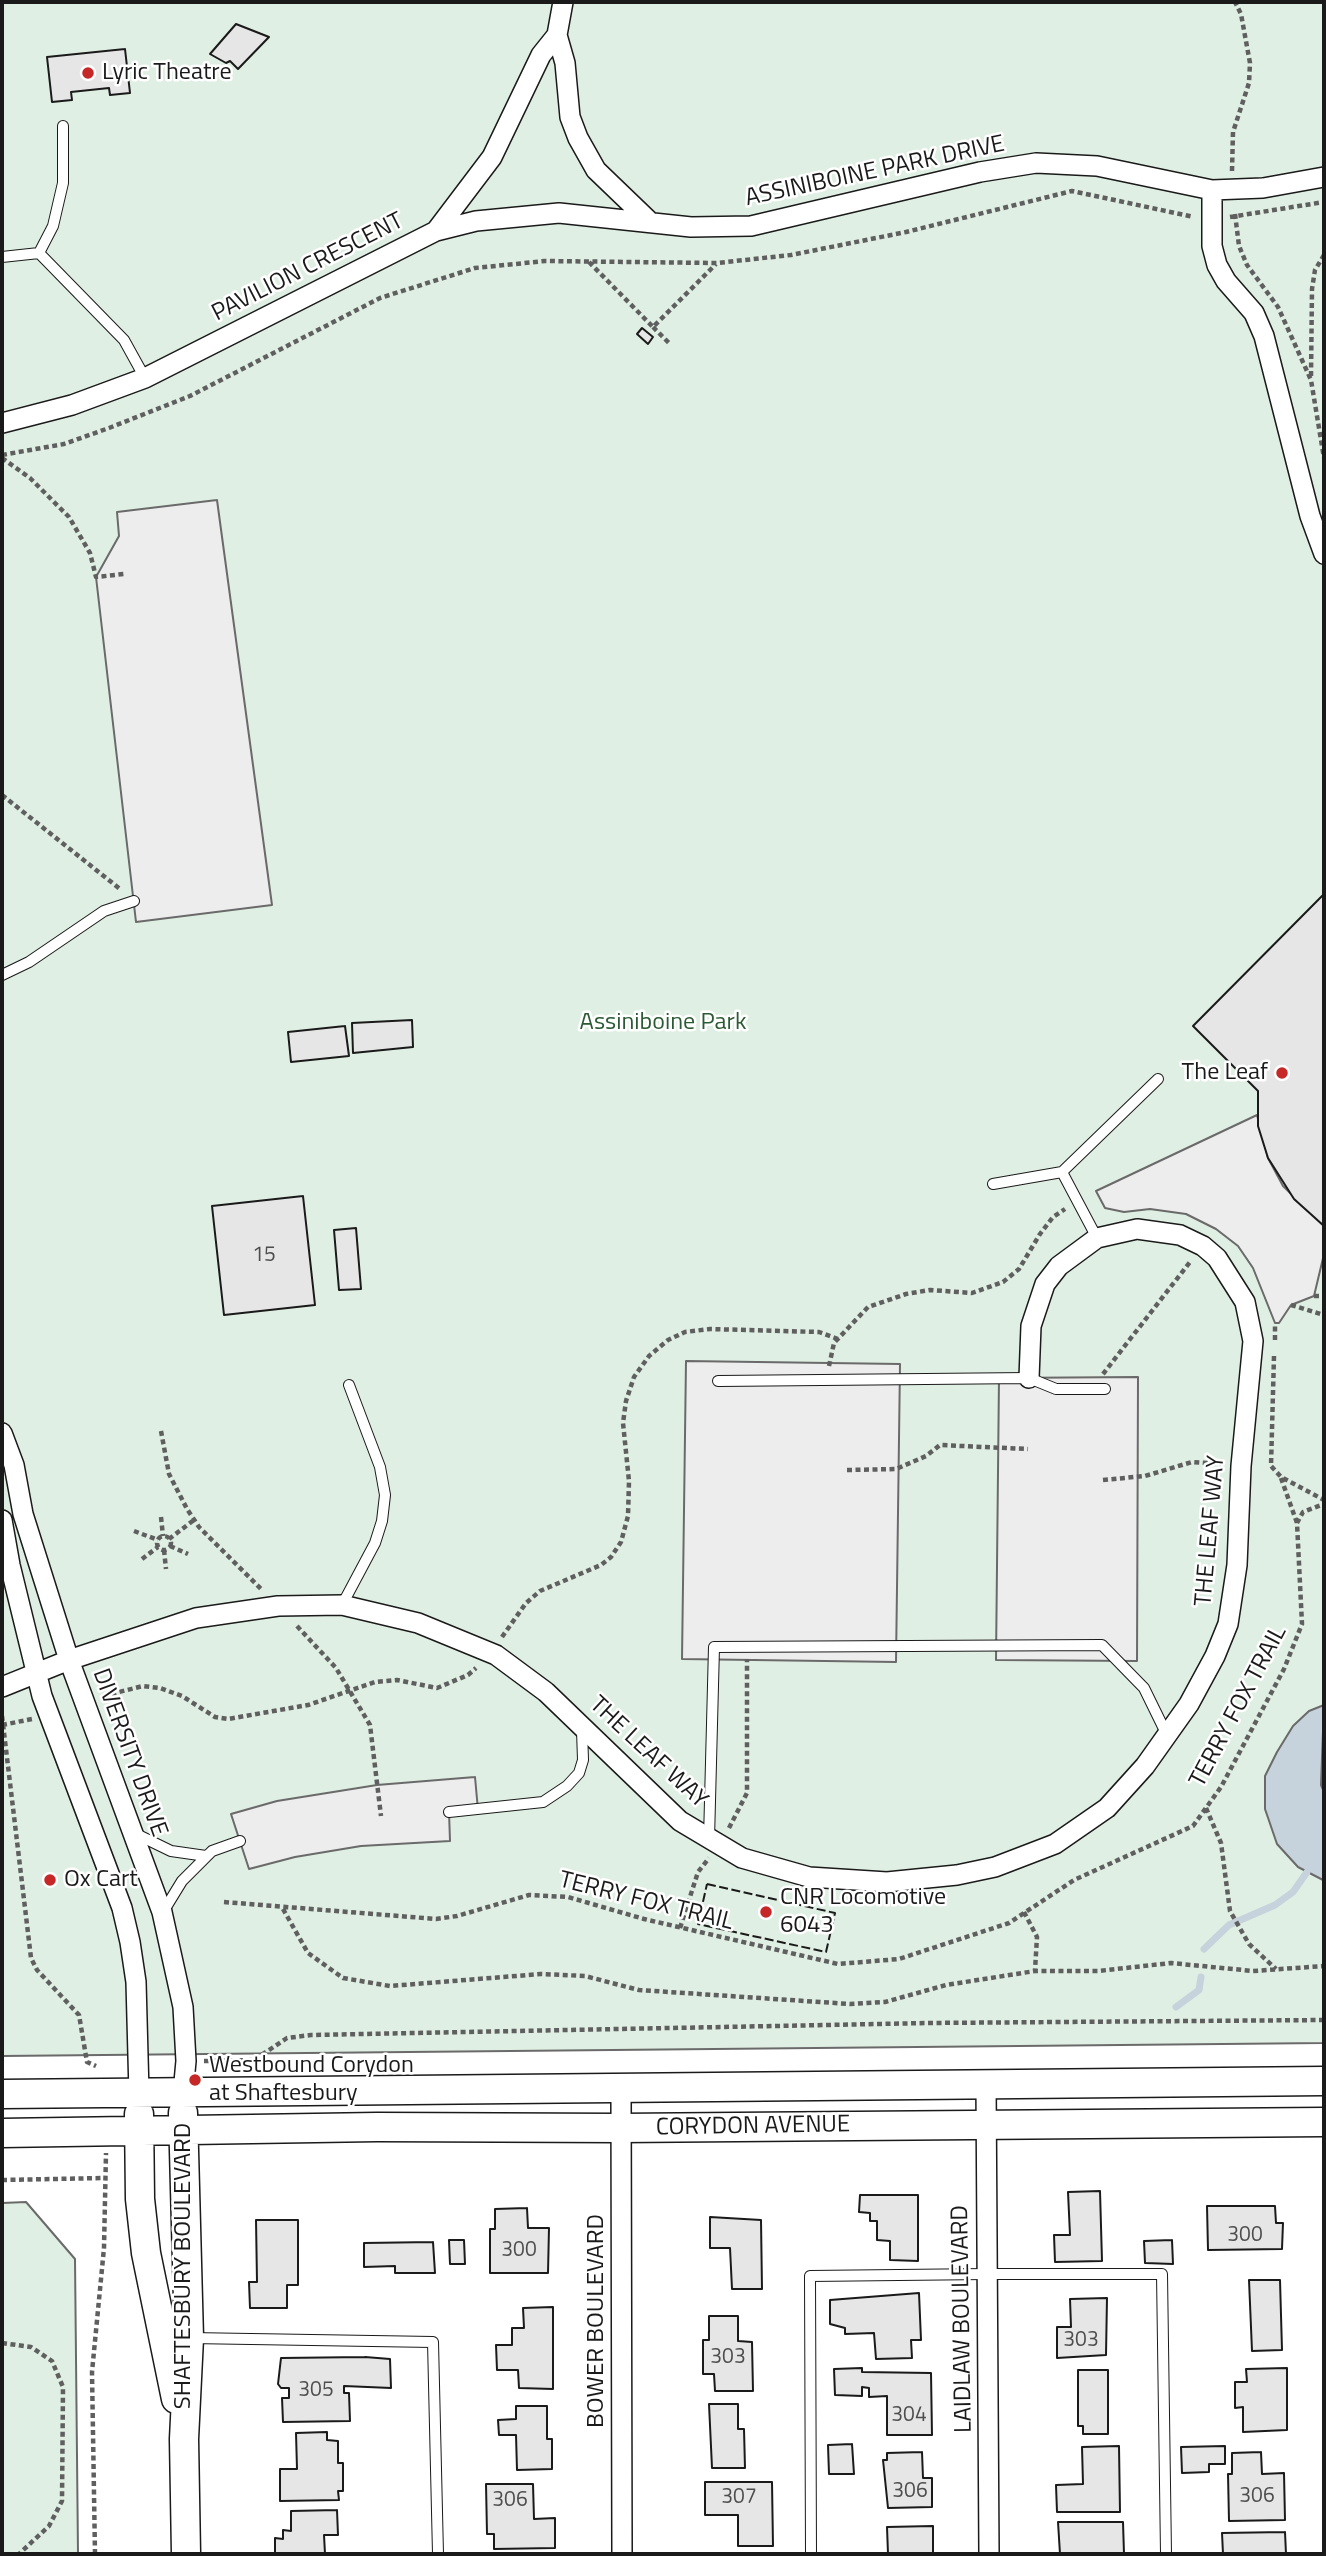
<!DOCTYPE html>
<html>
<head>
<meta charset="utf-8">
<style>
	body { margin:0 }
	#map { position:relative; width:1326px; height:2556px; overflow:hidden; background:#fff; font-family:"Titillium Web",sans-serif }
	canvas { display:block }
	.frame { position:absolute; inset:0; border:4px solid #1a1a1a; pointer-events:none }
</style>
</head>
<body>
<div id="map">
<canvas width="1326" height="2556"></canvas>
<div class="frame"></div>
</div>
<script>
const ctx = document.querySelector('canvas').getContext('2d');
ctx.lineJoin = 'round';
function paint(path, color) {
  ctx.fillStyle = color;
  ctx.fill(path, 'evenodd');
}
function poly(rows) {
  const path = new Path2D();
  for (const r of rows) {
    if (r.length === 3) {
      path.moveTo(r[0] + r[2], r[1]);
      path.arc(r[0], r[1], r[2], 0, 2 * Math.PI);
      continue;
    }
    path.moveTo(r[0], r[1]);
    for (let i = 2; i < r.length; i += 2) path.lineTo(r[i], r[i + 1]);
  }
  return path;
}
function trace(path, color, width, dash) {
  ctx.strokeStyle = color;
  ctx.lineWidth = width;
  ctx.lineCap = dash ? 'butt' : 'round';
  ctx.setLineDash(dash || []);
  ctx.stroke(path);
}
function write(font, color, halo, rows, align = 'center') {
  ctx.font = font + ' "Titillium Web",sans-serif';
  ctx.lineWidth = 5;
  ctx.setLineDash([]);
  ctx.textBaseline = 'middle';
  ctx.strokeStyle = halo;
  ctx.fillStyle = color;
  for (const [text, x, y, turn = 0] of rows) {
    ctx.save();
    ctx.translate(x, y);
    ctx.rotate((+turn || 0) * Math.PI / 180);
    ctx.textAlign = isNaN(turn) ? turn : align;
    if (halo) ctx.strokeText(text, 0, 0);
    ctx.fillText(text, 0, 0);
    ctx.restore();
  }
}
const green = poly([
	[2,2,1324,2,1324,2043,2,2056,2,2],
	[26,2202,75,2259,78,2554,2,2554,2,2203,26,2202]
]);
paint(green, '#e0efe3');
trace(green, '#6a6a6a', 2);
const parking = poly([
	[217,500,272,905,136,922,96,577,119,536,117,512,217,500],
	[1257,1115,1268,1158,1283,1186,1324,1226,1324,1254,1314,1296,1291,1305,1279,1323,1275,1323,1253,1268,1238,1246,1216,1229,1186,1214,1150,1209,1124,1212,1105,1208,1096,1191,1257,1115],
	[686,1361,900,1364,896,1662,682,1659,686,1361],
	[1138,1377,1137,1661,996,1660,999,1378,1138,1377],
	[475,1777,478,1810,449,1812,450,1841,361,1846,295,1857,249,1869,231,1814,277,1801,377,1785,475,1777]
]);
paint(parking, '#ededed');
trace(parking, '#6a6a6a', 2);
const water = poly([
	[1324,1705,1321,1785,1324,1792,1323,1880,1298,1867,1277,1844,1265,1809,1265,1776,1277,1752,1293,1726,1309,1711,1324,1705]
]);
paint(water, '#c6d2dc');
trace(water, '#6a6a6a', 2);
trace(poly([
	[1204,1949,1229,1925,1275,1905,1293,1892,1307,1872],
	[1176,2007,1199,1990,1201,1977]
]), '#c6d2dc', 7);
const building = poly([
	[236,24,269,37,238,69,230,61,226,63,210,54,236,24],
	[125,49,130,93,110,95,109,88,71,92,72,100,52,102,47,57,125,49],
	[642,328,653,337,648,344,637,334,642,328],
	[1324,894,1324,1226,1294,1199,1268,1158,1258,1126,1258,1091,1193,1026,1324,894],
	[412,1020,413,1047,353,1053,352,1023,412,1020],
	[345,1026,349,1056,291,1062,288,1032,345,1026],
	[303,1196,315,1305,224,1315,212,1206,303,1196],
	[356,1228,361,1289,339,1290,334,1230,356,1228],
	[1100,2191,1102,2261,1055,2262,1054,2235,1070,2235,1068,2192,1100,2191],
	[860,2195,918,2195,918,2261,890,2260,890,2241,877,2240,877,2221,870,2221,870,2213,859,2212,860,2195],
	[1207,2206,1275,2206,1276,2223,1283,2223,1282,2249,1208,2250,1207,2206],
	[527,2208,528,2228,549,2228,548,2273,490,2273,490,2229,495,2229,495,2209,527,2208],
	[710,2217,761,2220,762,2289,732,2289,730,2248,710,2248,710,2217],
	[256,2220,298,2220,298,2285,287,2285,287,2308,250,2308,249,2282,257,2282,256,2220],
	[449,2240,464,2240,465,2264,450,2264,449,2240],
	[1172,2240,1173,2264,1145,2263,1144,2241,1172,2240],
	[433,2242,435,2273,395,2273,395,2266,364,2267,364,2243,433,2242],
	[1249,2280,1280,2280,1282,2350,1252,2351,1249,2280],
	[919,2293,921,2340,911,2340,912,2358,876,2359,874,2333,845,2334,845,2328,830,2324,830,2300,919,2293],
	[1107,2298,1106,2355,1057,2358,1057,2327,1071,2327,1070,2299,1107,2298],
	[553,2307,553,2389,519,2388,518,2370,497,2370,496,2345,512,2345,512,2328,524,2328,523,2308,553,2307],
	[709,2316,738,2316,738,2341,752,2342,753,2391,715,2391,714,2374,703,2374,703,2340,709,2340,709,2316],
	[365,2357,390,2359,391,2388,344,2386,344,2393,349,2393,350,2421,283,2422,282,2398,289,2398,289,2388,281,2388,278,2384,281,2358,365,2357],
	[862,2368,862,2372,931,2373,932,2435,887,2435,887,2396,869,2397,869,2388,862,2387,862,2396,835,2395,834,2369,862,2368],
	[1287,2368,1287,2430,1243,2432,1243,2407,1235,2408,1235,2382,1247,2382,1246,2369,1287,2368],
	[1078,2370,1108,2370,1108,2434,1083,2434,1083,2426,1078,2426,1078,2370],
	[709,2404,738,2404,738,2429,744,2429,745,2468,712,2468,709,2404],
	[516,2406,547,2406,547,2439,552,2439,552,2469,517,2470,516,2435,499,2435,498,2420,516,2419,516,2406],
	[327,2432,327,2440,338,2441,338,2463,343,2463,343,2491,338,2491,339,2500,280,2501,280,2469,297,2469,296,2433,327,2432],
	[852,2444,854,2474,829,2474,828,2445,852,2444],
	[1119,2446,1120,2512,1057,2512,1056,2485,1083,2484,1082,2447,1119,2446],
	[1225,2446,1225,2464,1209,2464,1209,2472,1182,2473,1181,2447,1225,2446],
	[922,2452,923,2478,932,2478,932,2507,888,2508,883,2460,887,2460,887,2453,922,2452],
	[1261,2452,1262,2474,1284,2473,1285,2520,1229,2521,1228,2474,1232,2474,1232,2453,1261,2452],
	[705,2482,772,2482,773,2546,738,2546,738,2515,705,2515,705,2482],
	[486,2484,533,2484,534,2519,555,2518,555,2548,494,2549,494,2534,487,2534,486,2484],
	[337,2510,338,2535,324,2535,325,2554,275,2554,275,2538,283,2539,283,2530,291,2531,291,2511,337,2510],
	[1058,2522,1123,2522,1124,2554,1060,2554,1058,2522],
	[933,2526,933,2554,888,2554,887,2527,933,2526],
	[1285,2532,1286,2554,1223,2554,1222,2533,1285,2532]
]);
paint(building, '#e6e6e6');
trace(building, '#1a1a1a', 2);
const lane = poly([
	[39,253,53,226,63,183,63,126],
	[2,257,39,253,124,340,145,378],
	[2,975,29,962,104,911,134,901],
	[993,1184,1062,1172],
	[1097,1238,1062,1172,1158,1079],
	[718,1381,1029,1378,1056,1389,1105,1389],
	[342,1605,375,1543,382,1521,385,1495,380,1467,349,1385],
	[449,1812,543,1802,567,1786,579,1773,583,1760,582,1730],
	[134,1833,171,1851,206,1856],
	[709,1839,714,1647,1102,1645,1144,1688,1167,1735],
	[163,1912,182,1881,212,1851,240,1841],
	[190,2338,433,2342,438,2554],
	[811,2554,810,2276,987,2274,1162,2274,1166,2554]
]);
const street = poly([
	[563,2,557,35,565,63,570,117,578,138,596,170,648,220],
	[1212,190,1212,246,1217,265,1226,281,1254,313,1264,336,1310,516,1324,554],
	[436,231,492,157,541,55,557,35],
	[2,423,72,405,145,378,436,231,476,221,559,213,691,227,751,226,980,172,1036,163,1097,166,1212,190,1263,188,1324,177],
	[2,1433,14,1465,23,1514,69,1660,162,1912,183,2007,186,2061,183,2093],
	[2,1520,10,1565,42,1696,122,1908,130,1942,136,1982,139,2093],
	[2,1687,69,1660,196,1618,278,1606,342,1605,418,1623,496,1655,546,1692,680,1821,742,1858,809,1877,887,1882,957,1875,995,1867,1055,1844,1107,1808,1145,1766,1189,1704,1215,1656,1228,1624,1237,1565,1241,1466,1253,1341,1245,1302,1217,1258,1203,1246,1180,1235,1137,1229,1097,1238,1059,1266,1045,1284,1031,1326,1029,1378],
	[986,2083,989,2554],
	[621,2088,622,2554]
]);
const secondary = poly([
	[2,2094,1324,2081],
	[183,2113,189,2338,184,2439,186,2554],
	[139,2114,140,2199,146,2253,176,2399],
	[2,2133,377,2127,620,2128,1324,2122]
]);
trace(lane, '#1a1a1a', 12);
trace(street, '#1a1a1a', 22);
trace(secondary, '#1a1a1a', 31);
trace(poly([
	[1232,171,1233,132,1249,83,1250,63,1241,14,1235,2],
	[1235,214,1239,246,1247,265,1278,307,1311,380,1324,458],
	[1230,217,1324,202],
	[589,262,653,327,716,264],
	[653,327,671,345],
	[1311,376,1312,289,1315,270,1324,255],
	[2,455,64,444,109,428,190,396,380,298,475,268,545,261,717,263,791,255,906,232,1072,191,1194,217],
	[2,458,30,478,69,517,90,553,96,577,124,574],
	[2,795,120,889],
	[1322,1263,1324,1263],
	[1314,1296,1324,1296],
	[1291,1305,1324,1315],
	[1275,1340,1275,1323],
	[1274,1356,1271,1466,1281,1477,1324,1500],
	[829,1366,834,1343,868,1307,906,1294,930,1290,972,1293,1003,1282,1019,1269,1040,1234,1053,1217,1065,1209],
	[1103,1374,1190,1262],
	[161,1431,169,1474,187,1509,199,1527,262,1590],
	[847,1470,896,1469,926,1456,940,1445,1028,1449],
	[1281,1478,1297,1523],
	[1103,1480,1145,1476,1192,1462,1221,1464],
	[161,1517,163,1536],
	[134,1531,158,1540],
	[164,1543,7],
	[169,1539,194,1520],
	[170,1546,188,1554],
	[164,1550,166,1569],
	[142,1559,158,1547],
	[297,1626,336,1668,370,1725,381,1816],
	[502,1637,526,1603,540,1591,601,1565,611,1557,621,1542,628,1516,629,1481,623,1423,626,1401,634,1377,649,1356,668,1340,685,1332,710,1329,819,1332,838,1339],
	[103,1696,143,1686,160,1688,182,1696,215,1717,228,1719,308,1705,375,1682,397,1680,437,1688,468,1675,476,1668],
	[2,1716,31,1958,37,1970,79,2015,87,2062,96,2066],
	[2,1725,32,1719],
	[1206,1808,1221,1843,1230,1911,1249,1944,1276,1969],
	[729,1828,747,1793,747,1659],
	[224,1902,436,1919,457,1916,529,1895,568,1897,644,1919,838,1964,899,1959,1009,1923,1074,1880,1193,1826,1221,1787,1284,1669,1302,1624,1297,1523,1303,1512,1324,1504],
	[283,1909,308,1953,343,1978,390,1986,541,1974,585,1976,639,1990,850,2004,885,2002,946,1985,1035,1971,1098,1971,1171,1963,1253,1971,1324,1966],
	[1024,1912,1037,1937,1035,1970],
	[680,1928,698,1872,709,1858],
	[204,2061,254,2060,287,2038,311,2035,928,2023,1324,2020],
	[2,2180,104,2178],
	[2,2343,31,2347,52,2361,63,2387,62,2501,49,2526,19,2554],
	[95,2554,92,2372,104,2248,106,2153]
]), '#5f5f5f', 4.5, [5, 3.5]);
trace(lane, '#fff', 10);
trace(street, '#fff', 19);
trace(secondary, '#fff', 28);
trace(poly([
	[707,1884,835,1913,826,1952,698,1924,707,1884]
]), '#1a1a1a', 2, [9, 3.5]);
for (const [x, y, r, color] of [
	[88,73,7,"#c62828"],
	[1282,1073,7,"#c62828"],
	[50,1880,7,"#c62828"],
	[766,1912,7,"#c62828"],
	[195,2080,7,"#c62828"]
]) {
  const dot = new Path2D();
  dot.arc(x, y, r, 0, 2 * Math.PI);
  ctx.fillStyle = color;
  ctx.fill(dot);
  trace(dot, '#fff', 2.5);
}
write('21px', '#4d4d4d', null, [
	["15",264,1256],
	["300",1245,2236],
	["300",519,2251],
	["303",1081,2341],
	["303",728,2358],
	["305",316,2391],
	["304",909,2416],
	["306",910,2492],
	["306",1257,2497],
	["307",739,2498],
	["306",510,2501]
]);
write('24px', '#1a1a1a', '#fff', [
	["Lyric Theatre",102,73],
	["The Leaf",1268,1073,"right"],
	["Ox Cart",64,1880],
	["CNR Locomotive",780,1898],
	["6043",780,1926],
	["Westbound Corydon",209,2066],
	["at Shaftesbury",209,2094]
], 'left');
write('24px', '#1a1a1a', '#fff', [
	["ASSINIBOINE PARK DRIVE",875,172,-12],
	["PAVILION CRESCENT",308,268,-27],
	["THE LEAF WAY",1211,1531,-85],
	["TERRY FOX TRAIL",1239,1707,-62],
	["DIVERSITY DRIVE",129,1753,70],
	["THE LEAF WAY",648,1753,43],
	["TERRY FOX TRAIL",646,1902,14],
	["CORYDON AVENUE",753,2127,-1],
	["SHAFTESBURY BOULEVARD",184,2266,-90],
	["LAIDLAW BOULEVARD",963,2319,-91],
	["BOWER BOULEVARD",597,2321,-90]
]);
write('24px', '#2b5a34', '#fff', [
	["Assiniboine Park",663,1023]
]);
</script>
</body>
</html>
